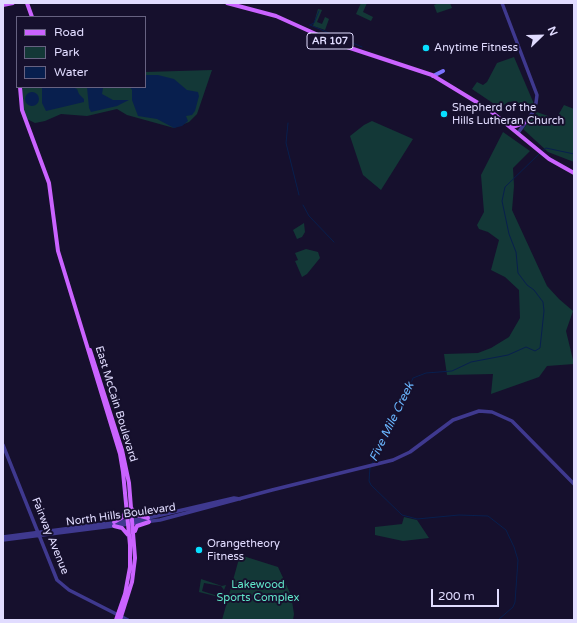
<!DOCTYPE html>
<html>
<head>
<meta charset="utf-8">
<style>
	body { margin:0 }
	#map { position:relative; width:577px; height:623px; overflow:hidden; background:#16102d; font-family:"Varela Round",sans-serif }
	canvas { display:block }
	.frame { position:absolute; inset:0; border:4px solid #e1dcff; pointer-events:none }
	.legend { position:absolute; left:16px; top:16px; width:130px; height:72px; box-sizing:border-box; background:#16102d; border:1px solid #676281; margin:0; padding:5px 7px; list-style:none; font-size:12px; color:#e1dcff }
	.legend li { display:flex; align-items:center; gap:8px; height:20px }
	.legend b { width:20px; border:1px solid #676281 }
	.north { position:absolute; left:521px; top:16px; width:40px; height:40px; -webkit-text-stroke:3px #16102d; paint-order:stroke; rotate:67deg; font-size:11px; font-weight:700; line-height:16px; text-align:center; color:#e1dcff }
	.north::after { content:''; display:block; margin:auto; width:14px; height:18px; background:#e1dcff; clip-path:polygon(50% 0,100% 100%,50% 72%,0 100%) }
	.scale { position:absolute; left:431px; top:589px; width:68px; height:18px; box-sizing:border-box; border:2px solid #e1dcff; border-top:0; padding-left:5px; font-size:12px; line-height:14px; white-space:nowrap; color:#e1dcff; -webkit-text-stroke:3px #16102d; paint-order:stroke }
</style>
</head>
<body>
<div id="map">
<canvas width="577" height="623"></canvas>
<div class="frame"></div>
<ul class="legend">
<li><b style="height:5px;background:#ca63ff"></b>Road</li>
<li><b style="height:11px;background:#133837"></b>Park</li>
<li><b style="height:11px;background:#081f4e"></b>Water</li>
</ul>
<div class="north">N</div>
<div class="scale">200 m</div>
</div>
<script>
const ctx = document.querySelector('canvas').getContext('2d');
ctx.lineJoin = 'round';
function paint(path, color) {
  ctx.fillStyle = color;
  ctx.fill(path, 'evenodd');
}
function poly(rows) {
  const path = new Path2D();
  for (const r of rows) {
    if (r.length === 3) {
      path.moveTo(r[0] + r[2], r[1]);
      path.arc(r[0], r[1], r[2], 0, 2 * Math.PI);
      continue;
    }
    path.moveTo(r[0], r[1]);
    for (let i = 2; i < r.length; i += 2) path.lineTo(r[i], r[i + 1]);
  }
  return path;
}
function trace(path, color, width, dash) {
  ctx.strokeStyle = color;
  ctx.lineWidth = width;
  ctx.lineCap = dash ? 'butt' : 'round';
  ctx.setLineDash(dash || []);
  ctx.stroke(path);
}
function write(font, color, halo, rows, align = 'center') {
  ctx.font = font + ' "Varela Round",sans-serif';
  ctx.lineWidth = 4;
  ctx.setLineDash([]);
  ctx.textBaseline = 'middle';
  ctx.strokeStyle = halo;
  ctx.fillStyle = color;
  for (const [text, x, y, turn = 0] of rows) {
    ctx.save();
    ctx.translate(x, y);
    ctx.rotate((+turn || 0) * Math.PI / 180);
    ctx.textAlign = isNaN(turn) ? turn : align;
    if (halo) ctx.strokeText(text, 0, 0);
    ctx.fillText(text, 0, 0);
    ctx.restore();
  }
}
paint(poly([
	[361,3,367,3,363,12,373,17,371,21,356,14],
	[439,3,450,3,452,8,437,13,434,5],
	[318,9,322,10,317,22,322,24,325,17,329,19,325,30,313,26],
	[514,57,534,104,532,109,526,109,516,101,508,102,500,108,472,89,477,82,483,85,487,82,497,63],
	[212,70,197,114,189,122,174,128,127,115,117,109,87,116,61,114,45,121,35,123,25,118,20,98,23,87,145,87,145,72],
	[564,105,574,109,574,162,548,152,523,129,537,112,556,119],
	[372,121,413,139,381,190,363,175,350,136,364,125],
	[503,132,530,151,513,168,514,186,512,210,547,286,559,299,573,311,566,331,574,364,547,366,539,377,491,394,493,374,447,375,444,354,478,353,491,348,509,337,520,318,519,290,505,277,491,270,499,240,488,232,479,229,477,225,484,212,481,175],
	[304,223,305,232,302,237,297,239,293,230],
	[306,249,318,252,320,258,307,274,302,277,295,261,298,260,295,253],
	[404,517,417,520,429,538,403,541,375,535,375,527,402,524],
	[240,555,278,567,291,595,294,614,293,620,222,620],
	[201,579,222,586,226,585,224,590,221,586,204,583,202,591,218,596,223,594,223,598,199,592]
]), '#133837');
paint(poly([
	[145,75,158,75,174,79,187,90,198,92,199,96,195,111,192,115,186,116,188,121,182,126,174,128,157,119,138,116,132,100,132,90,130,87,145,87],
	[42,87,72,87,77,89,79,94,84,99,84,102,46,111,42,103],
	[87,87,103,88,102,94,113,100,129,100,117,106,91,112,89,108],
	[32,99,7]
]), '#081f4e');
trace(poly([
	[310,25,362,47],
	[310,25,314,23,319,11],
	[288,123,286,143,299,195],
	[542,151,546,148,574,154],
	[303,205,309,216,334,242],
	[372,464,387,436,393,417,404,401,413,378,426,373,452,371,471,362,508,355,526,347,535,351,540,348,544,311,543,302,534,290,527,285,518,273,516,252,509,234,502,201,505,187,540,153],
	[370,467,369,481,371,485,402,515,417,519,459,515,488,516,506,530,514,547,518,560,515,602,513,607,498,620]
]), '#081f4e', 1);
trace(poly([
	[502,3,537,95,536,103,533,112,518,133],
	[3,445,57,580,69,590,128,620],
	[3,537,148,518,234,498,240,499],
	[3,540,160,520,272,490,393,460,410,452,453,420,479,411,492,412,512,421,574,484]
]), '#3f398f', 3.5);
trace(poly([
	[433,76,443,71]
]), '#7b73ff', 4);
trace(poly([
	[27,3,32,17],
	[227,3,276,16,338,44,432,75,488,109,549,159,574,173],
	[3,5,13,3],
	[20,87,22,110,49,183,58,251,120,454,123,472,130,545,130,567,125,594,116,620],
	[509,125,516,126,524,123],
	[90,350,122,450,129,483,135,558,132,582,120,620],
	[132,509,137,515,148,518],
	[114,522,123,517,126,510],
	[114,526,122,528,128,535],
	[135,531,137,526,149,522]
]), '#ca63ff', 4);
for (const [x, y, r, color] of [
	[426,48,4,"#08dfff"],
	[444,114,4,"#08dfff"],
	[199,550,4,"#08dfff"]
]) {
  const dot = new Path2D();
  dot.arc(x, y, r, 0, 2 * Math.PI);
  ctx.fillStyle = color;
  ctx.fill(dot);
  trace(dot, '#16102d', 1.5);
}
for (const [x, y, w] of [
	[330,41,46]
]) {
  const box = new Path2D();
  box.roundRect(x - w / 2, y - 8, w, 16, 3);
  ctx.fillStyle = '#16102d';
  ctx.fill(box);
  trace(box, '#e1dcff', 1);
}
write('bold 10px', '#e1dcff', null, [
	["AR 107",330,41]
]);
write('11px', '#e1dcff', '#16102d', [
	["Anytime Fitness",434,48],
	["Shepherd of the",452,108],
	["Hills Lutheran Church",452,121],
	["Orangetheory",207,544],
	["Fitness",207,557]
], 'left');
write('11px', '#e1dcff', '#16102d', [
	["East McCain Boulevard",116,404,73],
	["North Hills Boulevard",121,515,-8],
	["Fairway Avenue",50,536,68]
]);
write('11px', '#60e7ca', '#16102d', [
	["Lakewood",258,585],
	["Sports Complex",258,598]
]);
write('italic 12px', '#6ab6ff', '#16102d', [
	["Five Mile Creek",392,422,-64]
]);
</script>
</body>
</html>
